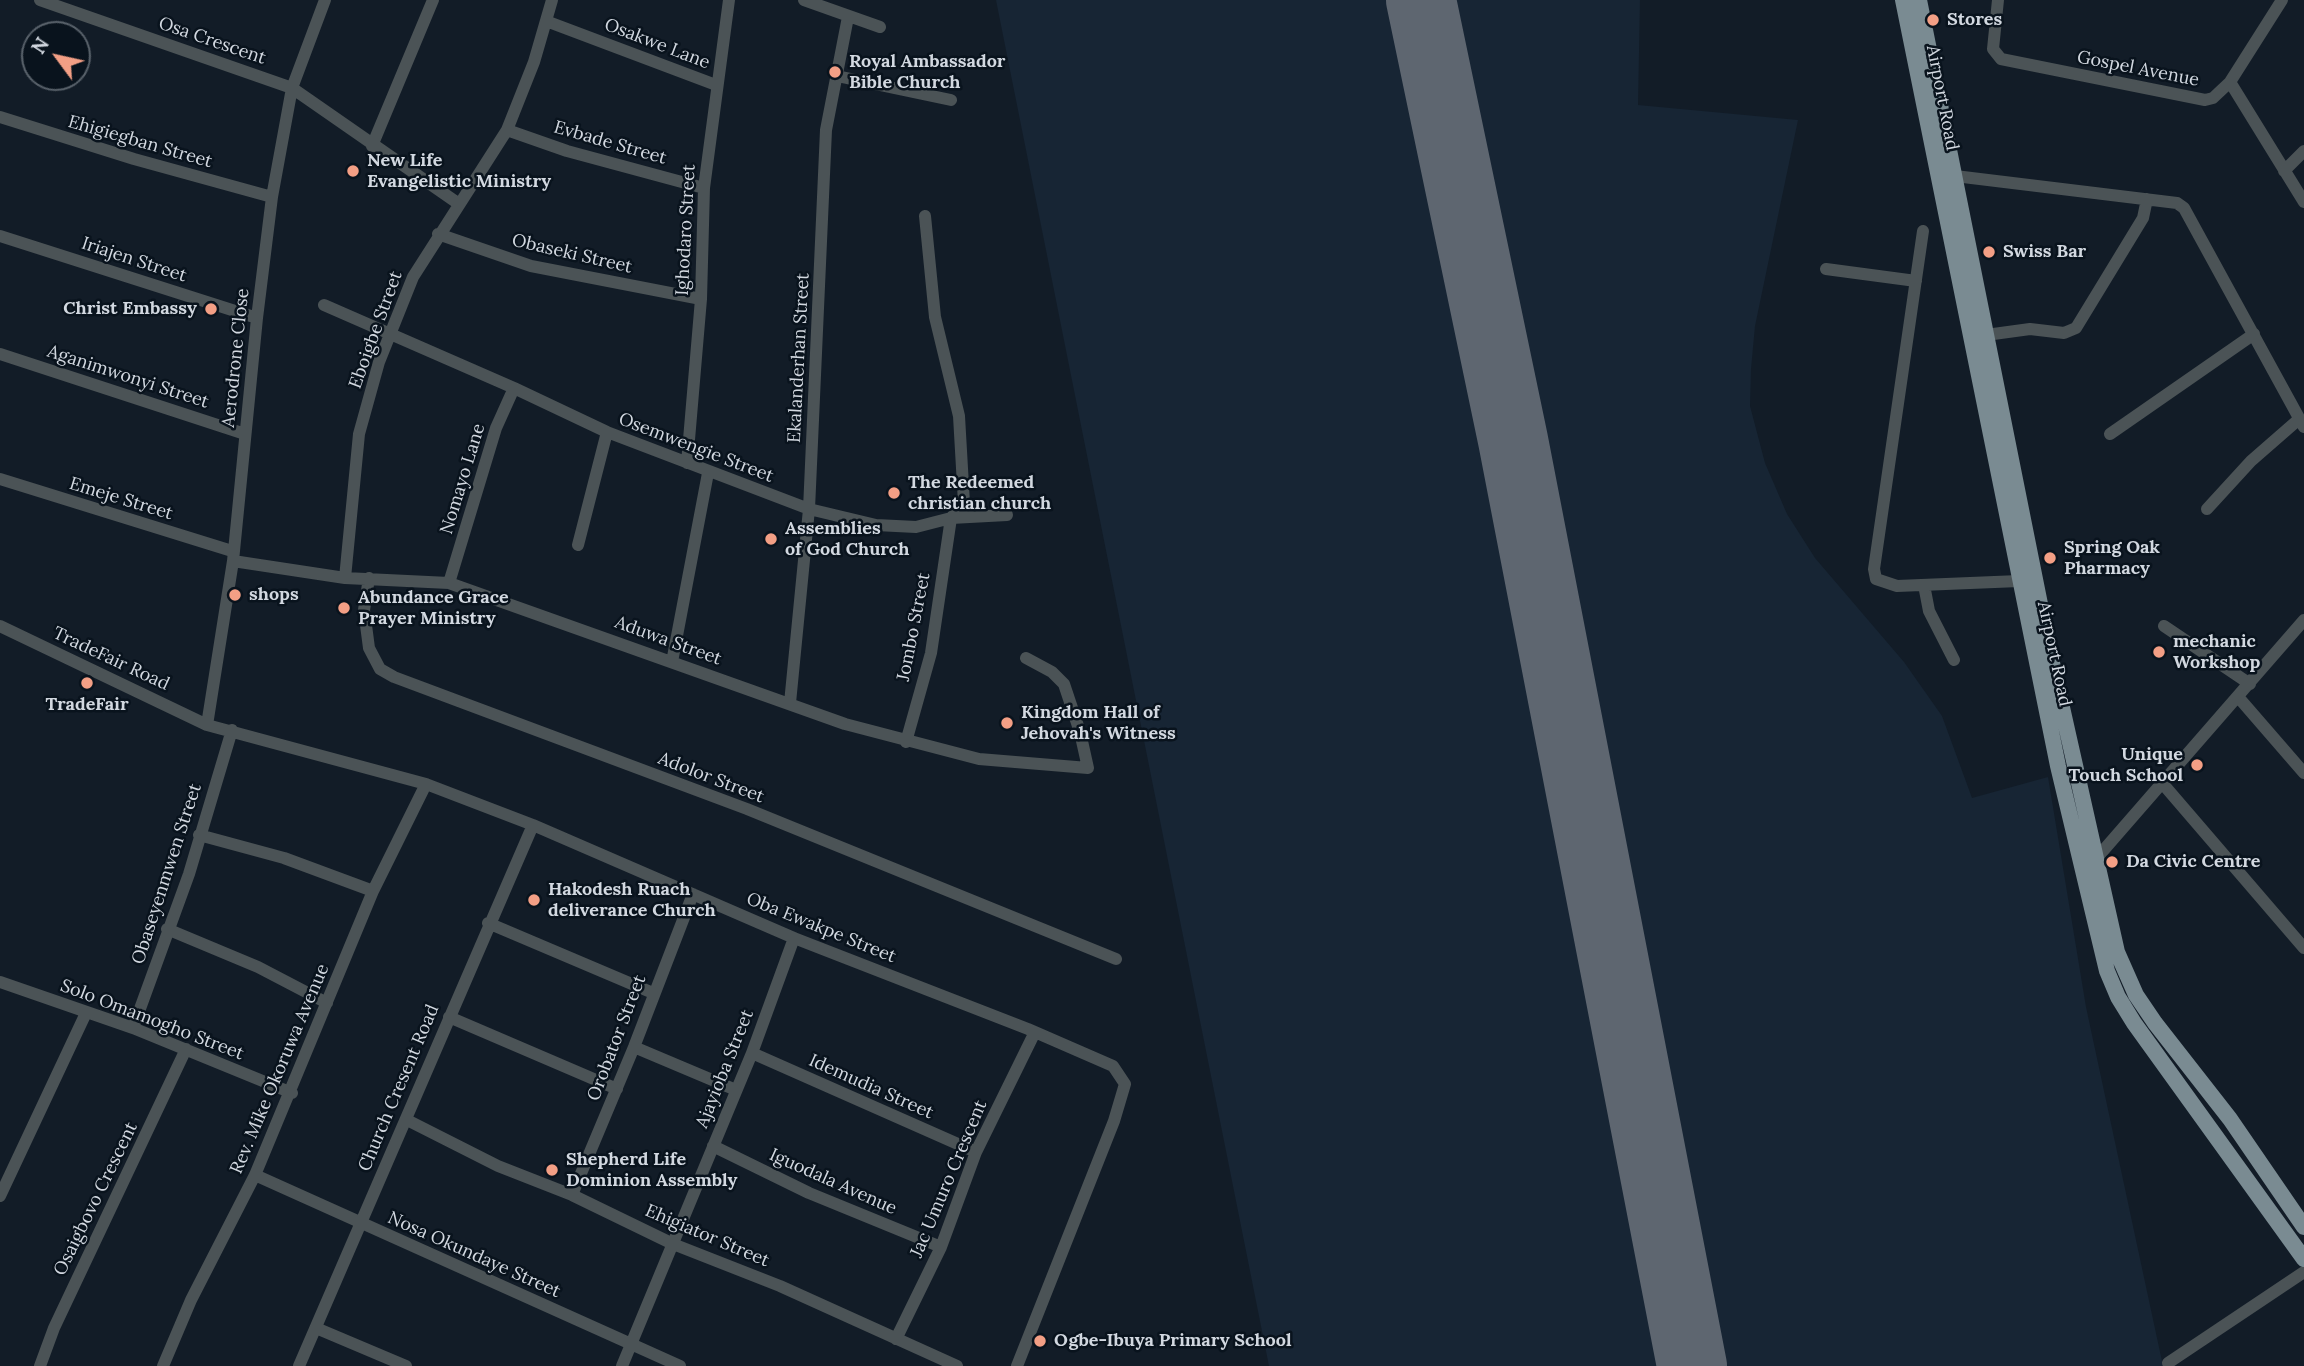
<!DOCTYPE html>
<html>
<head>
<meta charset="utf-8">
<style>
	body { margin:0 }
	#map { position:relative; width:2304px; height:1366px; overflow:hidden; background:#121c27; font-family:Lora,serif }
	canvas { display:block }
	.north { position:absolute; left:21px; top:21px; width:70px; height:70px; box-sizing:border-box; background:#09131d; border:2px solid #59626b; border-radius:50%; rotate:303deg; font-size:19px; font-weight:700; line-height:28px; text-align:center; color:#d2d8e0 }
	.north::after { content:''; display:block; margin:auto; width:24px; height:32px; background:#f39f85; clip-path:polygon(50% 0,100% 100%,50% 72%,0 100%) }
</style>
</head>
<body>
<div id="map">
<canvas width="2304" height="1366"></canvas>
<div class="north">N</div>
</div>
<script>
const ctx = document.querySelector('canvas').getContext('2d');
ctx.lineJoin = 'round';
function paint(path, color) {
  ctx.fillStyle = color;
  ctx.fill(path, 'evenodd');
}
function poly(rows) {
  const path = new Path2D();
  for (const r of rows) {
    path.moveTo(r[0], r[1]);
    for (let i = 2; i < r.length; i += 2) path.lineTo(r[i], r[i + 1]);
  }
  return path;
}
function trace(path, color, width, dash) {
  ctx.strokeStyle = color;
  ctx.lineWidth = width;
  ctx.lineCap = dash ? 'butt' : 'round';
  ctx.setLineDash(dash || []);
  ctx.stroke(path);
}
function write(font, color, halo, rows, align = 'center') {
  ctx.font = font + ' Lora,serif';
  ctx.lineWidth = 5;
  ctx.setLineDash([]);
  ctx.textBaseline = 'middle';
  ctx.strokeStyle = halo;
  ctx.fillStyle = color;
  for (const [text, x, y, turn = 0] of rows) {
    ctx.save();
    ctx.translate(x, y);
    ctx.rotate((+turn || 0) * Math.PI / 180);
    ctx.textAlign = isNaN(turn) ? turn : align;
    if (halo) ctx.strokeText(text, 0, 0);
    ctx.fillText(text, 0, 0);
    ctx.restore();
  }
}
paint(poly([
	[996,0,1640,0,1638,105,1798,120,1755,326,1751,369,1750,406,1765,463,1787,514,1815,558,1904,662,1942,716,1972,798,2048,777,2086,1007,2163,1366,1269,1366]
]), '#172534');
trace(poly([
	[1421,0,1513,440,1692,1366]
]), '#5e6670', 70);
trace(poly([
	[40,0,292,88,459,204],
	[804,0,880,27],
	[1998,0,1993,49,2001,59,2205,100,2213,98,2230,82,2282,0],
	[546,21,716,85],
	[837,76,951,100],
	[2230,82,2304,202],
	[0,117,134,159,272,197],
	[507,130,567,151,704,188],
	[372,146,433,0],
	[2284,171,2304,151],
	[1955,176,2177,203,2184,208,2304,427],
	[1923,231,1874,569,1876,579,1897,586,2019,581],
	[438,234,531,266,701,299],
	[0,236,257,318],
	[1826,269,1916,281],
	[324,305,514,388,607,432,809,509,876,525,916,527,951,518,1007,515],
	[1986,335,2030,329,2064,333,2076,328,2143,218,2147,199],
	[0,354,245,434],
	[2110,434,2254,334],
	[687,463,701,299,704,188,729,0],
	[0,479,232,551],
	[2207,509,2251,461,2298,420],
	[578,545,607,432],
	[233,561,345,578,449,583,845,724,979,759,1088,768,1080,732,1064,684,1052,672,1026,658],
	[345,578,359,434,379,362,413,277,507,130,534,62,552,0],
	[369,578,364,610,369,648,380,669,394,677,747,809,1116,959],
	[449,583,496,428,514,388],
	[1924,585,1929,611,1954,660],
	[0,626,207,725,426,784,533,825,794,938,1028,1029,1113,1066,1125,1084,1114,1121,1017,1366],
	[2164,626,2250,684],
	[672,662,708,473],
	[2239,698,2304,773],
	[790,703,809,509,826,130,848,17],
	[207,725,233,561,257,318,272,197,292,88,325,0],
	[906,742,931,653,951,518,964,503,959,416,935,317,925,216],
	[2163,784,2304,948],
	[199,835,284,858,373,891],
	[2095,860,2304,620],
	[488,923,653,993],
	[167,929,258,967,327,1003],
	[0,982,133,1028,292,1093],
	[449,1017,617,1089],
	[133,1028,189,874,232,730],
	[634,1047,736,1090],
	[752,1053,976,1152],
	[407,1120,498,1166,572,1195,673,1244,780,1286,957,1366],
	[713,1146,809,1193,941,1247],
	[255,1175,680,1366],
	[572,1195,634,1047,693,894],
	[0,1196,86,1013],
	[316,1328,406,1366],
	[896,1339,941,1247,976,1152,1034,1034],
	[2168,1363,2304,1272],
	[40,1366,54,1328,186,1049],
	[163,1366,191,1300,255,1175,373,891,426,784],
	[299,1366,533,825],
	[622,1366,752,1053,794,938]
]), '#4b5356', 12);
trace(poly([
	[1903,0,2058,766,2107,971,2118,997,2134,1023,2304,1259],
	[1919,0,2050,654,2117,952,2136,995,2155,1023,2230,1119,2304,1227]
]), '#7a8b92', 16);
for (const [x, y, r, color] of [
	[1933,20,7,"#f39f85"],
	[835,72,7,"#f39f85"],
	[353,171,7,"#f39f85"],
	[1989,252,7,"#f39f85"],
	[211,309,7,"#f39f85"],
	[894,493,7,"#f39f85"],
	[771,539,7,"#f39f85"],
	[2050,558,7,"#f39f85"],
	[235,595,7,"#f39f85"],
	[344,608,7,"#f39f85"],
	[2159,652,7,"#f39f85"],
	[87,683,7,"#f39f85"],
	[1007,723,7,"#f39f85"],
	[2197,765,7,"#f39f85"],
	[2112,862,7,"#f39f85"],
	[534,900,7,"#f39f85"],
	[552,1170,7,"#f39f85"],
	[1040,1341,7,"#f39f85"]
]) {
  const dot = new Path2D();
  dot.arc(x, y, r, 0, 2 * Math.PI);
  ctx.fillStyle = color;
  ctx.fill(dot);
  trace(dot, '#09131d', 2.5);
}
write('bold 18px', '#d2d8e0', '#09131d', [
	["Stores",1947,20],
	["Royal Ambassador",849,62],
	["Bible Church",849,83],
	["New Life",367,161],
	["Evangelistic Ministry",367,182],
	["Swiss Bar",2003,252],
	["Christ Embassy",197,309,"right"],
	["The Redeemed",908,483],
	["christian church",908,504],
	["Assemblies",785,529],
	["of God Church",785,550],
	["Spring Oak",2064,548],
	["Pharmacy",2064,569],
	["shops",249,595],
	["Abundance Grace",358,598],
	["Prayer Ministry",358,619],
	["mechanic",2173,642],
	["Workshop",2173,663],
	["TradeFair",87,705,"center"],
	["Kingdom Hall of",1021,713],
	["Jehovah's Witness",1021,734],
	["Unique",2183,755,"right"],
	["Touch School",2183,776,"right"],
	["Da Civic Centre",2126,862],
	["Hakodesh Ruach",548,890],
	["deliverance Church",548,911],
	["Shepherd Life",566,1160],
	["Dominion Assembly",566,1181],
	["Ogbe-Ibuya Primary School",1054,1341]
], 'left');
write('18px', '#d2d8e0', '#09131d', [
	["Osa Crescent",212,41,19],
	["Osakwe Lane",657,44,21],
	["Gospel Avenue",2138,69,11],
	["Airport Road",1942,98,79],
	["Ehigiegban Street",140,142,16],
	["Evbade Street",610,143,16],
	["Ighodaro Street",686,230,-87],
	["Obaseki Street",572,254,13],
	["Iriajen Street",134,260,18],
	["Eboigbe Street",376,330,-70],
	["Aerodrone Close",236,358,-84],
	["Ekalanderhan Street",799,358,-87],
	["Aganimwonyi Street",128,377,18],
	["Osemwengie Street",696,448,21],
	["Nomayo Lane",463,479,-73],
	["Emeje Street",121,499,17],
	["Jombo Street",914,627,-79],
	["Aduwa Street",668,641,20],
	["Airport Road",2054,654,78],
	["TradeFair Road",111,659,25],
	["Adolor Street",711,778,21],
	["Obaseyenmwen Street",167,874,-72],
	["Oba Ewakpe Street",821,928,22],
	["Solo Omamogho Street",152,1020,21],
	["Orobator Street",617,1038,-69],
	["Rev. Mike Okoruwa Avenue",280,1069,-67],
	["Ajayioba Street",725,1069,-68],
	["Idemudia Street",871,1087,24],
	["Church Cresent Road",399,1088,-67],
	["Jac Umuro Crescent",949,1179,-67],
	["Iguodala Avenue",833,1182,24],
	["Osaigbovo Crescent",96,1199,-64],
	["Ehigiator Street",707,1236,23],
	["Nosa Okundaye Street",474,1255,24]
]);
</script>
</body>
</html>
